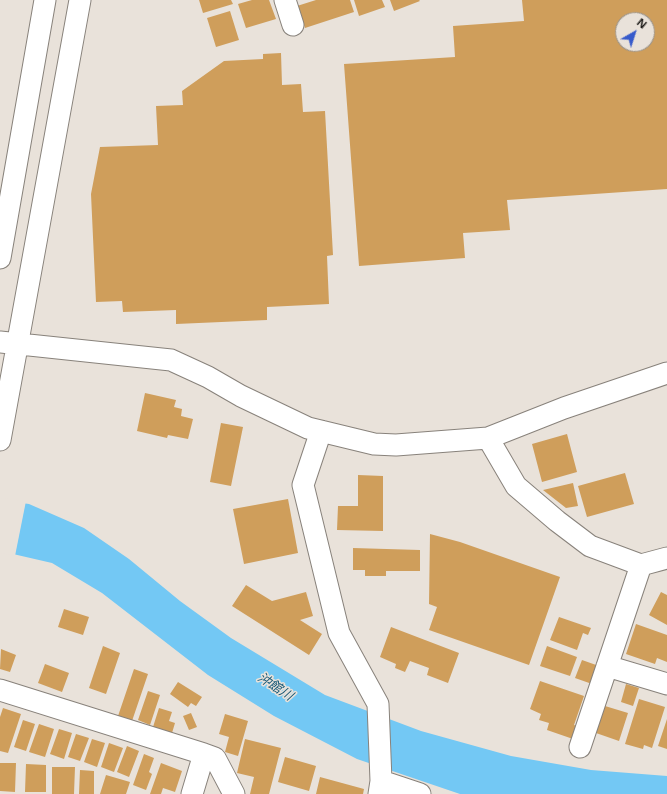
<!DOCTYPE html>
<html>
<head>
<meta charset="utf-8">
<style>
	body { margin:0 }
	#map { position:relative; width:667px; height:794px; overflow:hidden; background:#e9e2da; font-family:"Noto Sans",sans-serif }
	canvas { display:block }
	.north { position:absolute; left:615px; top:12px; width:40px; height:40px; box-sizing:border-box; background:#e9e2da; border:1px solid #96918b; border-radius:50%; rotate:39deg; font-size:11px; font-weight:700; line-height:16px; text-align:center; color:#1a1815 }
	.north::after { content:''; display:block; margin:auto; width:14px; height:18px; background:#375bcb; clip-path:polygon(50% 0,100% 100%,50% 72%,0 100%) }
</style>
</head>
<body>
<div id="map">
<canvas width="667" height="794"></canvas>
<div class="north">N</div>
</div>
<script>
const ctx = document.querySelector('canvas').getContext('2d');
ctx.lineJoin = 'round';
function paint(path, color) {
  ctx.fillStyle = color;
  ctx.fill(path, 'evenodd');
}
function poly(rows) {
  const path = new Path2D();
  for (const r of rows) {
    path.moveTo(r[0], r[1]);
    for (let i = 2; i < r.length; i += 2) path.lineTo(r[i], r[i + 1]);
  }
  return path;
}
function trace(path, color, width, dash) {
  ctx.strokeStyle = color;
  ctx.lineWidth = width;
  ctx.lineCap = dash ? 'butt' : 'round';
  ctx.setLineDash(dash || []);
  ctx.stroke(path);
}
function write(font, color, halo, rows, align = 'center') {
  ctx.font = font + ' "Noto Sans","Noto Sans JP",sans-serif';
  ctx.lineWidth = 3;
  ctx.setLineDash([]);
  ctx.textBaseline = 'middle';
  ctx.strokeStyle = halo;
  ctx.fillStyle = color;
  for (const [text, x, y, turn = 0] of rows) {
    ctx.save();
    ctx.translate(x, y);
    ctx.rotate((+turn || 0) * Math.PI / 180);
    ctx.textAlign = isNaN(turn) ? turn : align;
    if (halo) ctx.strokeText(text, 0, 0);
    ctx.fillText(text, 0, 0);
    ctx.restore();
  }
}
paint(poly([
	[0,500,29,504,84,528,129,559,180,601,231,638,325,695,421,731,511,756,591,770,667,776,667,794,460,794,357,759,274,716,208,675,102,593,52,563,0,551]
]), '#73c8f4');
paint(poly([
	[0,498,26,501,15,556,0,553]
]), '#e9e2da');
paint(poly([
	[199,0,231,0,233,4,203,13],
	[252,0,269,0,276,19,246,28,238,4],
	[316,0,350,0,354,12,305,28,297,6],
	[354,0,382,0,385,7,359,16],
	[390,0,419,0,420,1,394,11],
	[522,0,667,0,667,189,507,200,510,230,463,233,465,258,359,266,344,64,455,57,453,26,524,21],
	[623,20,647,20,647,44,623,44],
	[230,11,239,40,216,47,207,18],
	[281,53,282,85,301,84,303,112,325,111,333,255,327,256,329,304,267,307,267,320,176,324,176,310,123,312,122,301,96,302,91,194,100,147,158,145,156,106,183,105,182,91,224,61,263,59,263,54],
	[145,393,176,400,174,407,182,409,181,416,193,419,188,439,168,435,167,438,137,431],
	[221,423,243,427,231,486,210,482],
	[567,434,577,472,542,482,532,444],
	[625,473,634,504,587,517,578,486],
	[358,475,383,476,383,531,337,530,338,506,358,506],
	[573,483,578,506,566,508,543,490],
	[288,499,298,553,244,564,233,509],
	[430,534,460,542,560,577,529,665,429,630,437,607,429,604],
	[353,548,420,550,420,571,386,571,386,576,365,576,365,570,353,570],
	[246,585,272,601,306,592,313,616,300,620,322,634,309,655,232,606],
	[661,592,667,595,667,625,649,615],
	[64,609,89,617,83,635,58,627],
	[559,617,591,628,588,635,583,633,577,650,550,640],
	[636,624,667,635,667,662,657,658,655,664,626,654],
	[391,627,459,653,448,683,427,675,429,668,410,661,405,672,395,668,396,664,380,657],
	[103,646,120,653,106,694,89,688],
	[547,646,577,657,570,676,540,666],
	[1,649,16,655,10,672,0,669],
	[582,660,599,666,592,684,575,678],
	[45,664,69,673,62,692,38,683],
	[134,669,148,674,132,721,118,716],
	[540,681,584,696,574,725,577,726,573,739,547,730,549,723,539,720,541,714,530,709],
	[178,682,202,697,196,706,191,703,188,707,170,694],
	[626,684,639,688,633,706,621,702],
	[148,691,160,695,150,725,138,720],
	[639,699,665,707,652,748,644,745,643,749,625,744],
	[605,706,628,713,619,741,596,733],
	[3,708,21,714,8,753,0,751,0,717],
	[159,708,172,712,169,721,175,723,172,733,153,727],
	[191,713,197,727,189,730,183,716],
	[225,714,248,721,238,756,225,752,229,737,219,734],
	[667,719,667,749,658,746],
	[23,720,35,724,26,751,14,747],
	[39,724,54,729,45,757,29,752],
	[59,729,72,733,64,759,50,754],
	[76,734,89,738,80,761,68,757],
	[92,739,105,743,97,767,84,762],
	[245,739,281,748,269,794,250,794,254,777,237,773],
	[109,743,123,748,114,772,101,767],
	[127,746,139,751,129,777,117,772],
	[144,754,154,758,149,772,152,774,146,790,133,785],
	[285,757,316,766,309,791,278,782],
	[0,763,16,763,15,792,0,791],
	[161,763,182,771,175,792,163,788,161,794,150,794],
	[26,764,46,765,46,792,25,792],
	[52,767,75,767,74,794,52,794],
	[80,770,94,771,94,794,79,794],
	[106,775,130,782,126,794,100,794],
	[320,777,364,789,363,794,316,794]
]), '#cf9e5b');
const minor = poly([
	[285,0,293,25],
	[0,258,45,0],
	[0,342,171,360,208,377,241,396,308,428,374,444,396,445,488,438,564,408,667,373],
	[321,431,303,485,339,633,378,704,381,781,379,794],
	[488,438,516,486,557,521,590,546,641,565,667,558],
	[0,440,80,0],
	[607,666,667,684],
	[0,690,204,754,192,794],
	[580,747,641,565],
	[204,754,215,758,234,794],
	[381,781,420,794]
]);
trace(minor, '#88827b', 23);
trace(minor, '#fff', 21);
write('italic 13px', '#195a78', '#e9e2da', [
	["沖館川",275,687,33]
]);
</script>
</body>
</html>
